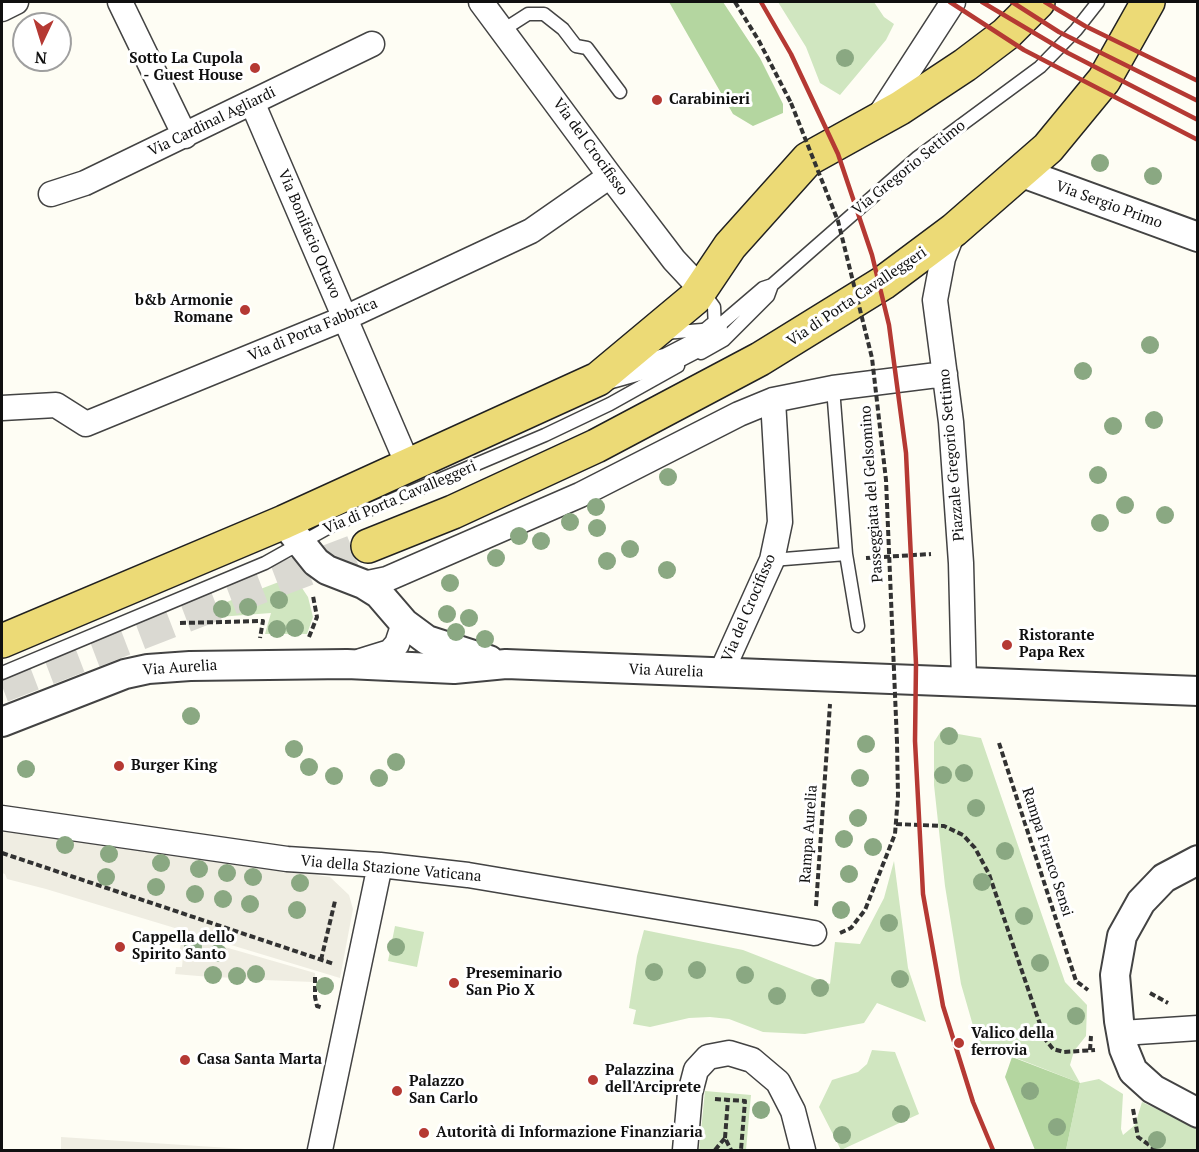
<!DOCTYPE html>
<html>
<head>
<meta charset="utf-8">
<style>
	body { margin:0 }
	#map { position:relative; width:1199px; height:1152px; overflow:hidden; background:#fefdf4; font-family:"PT Serif",serif }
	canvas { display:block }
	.frame { position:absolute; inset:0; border:3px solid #101010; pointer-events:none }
	.north { position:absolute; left:12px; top:12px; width:60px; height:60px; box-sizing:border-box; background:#fff; border:2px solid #9f9f9f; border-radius:50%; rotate:184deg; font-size:16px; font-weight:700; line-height:24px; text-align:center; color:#101010 }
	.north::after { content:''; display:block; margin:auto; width:21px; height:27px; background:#b53933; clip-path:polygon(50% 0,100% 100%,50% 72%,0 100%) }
</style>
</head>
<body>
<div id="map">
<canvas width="1199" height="1152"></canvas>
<div class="frame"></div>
<div class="north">N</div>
</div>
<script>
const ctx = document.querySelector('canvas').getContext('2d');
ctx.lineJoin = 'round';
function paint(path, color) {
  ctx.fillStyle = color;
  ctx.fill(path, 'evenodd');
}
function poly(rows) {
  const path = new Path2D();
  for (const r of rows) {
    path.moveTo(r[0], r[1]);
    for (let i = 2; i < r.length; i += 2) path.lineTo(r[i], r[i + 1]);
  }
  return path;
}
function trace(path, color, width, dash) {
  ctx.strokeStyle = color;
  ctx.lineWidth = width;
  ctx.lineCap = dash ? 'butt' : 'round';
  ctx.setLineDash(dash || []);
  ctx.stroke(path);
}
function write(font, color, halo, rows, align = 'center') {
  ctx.font = font + ' "PT Serif",serif';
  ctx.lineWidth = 6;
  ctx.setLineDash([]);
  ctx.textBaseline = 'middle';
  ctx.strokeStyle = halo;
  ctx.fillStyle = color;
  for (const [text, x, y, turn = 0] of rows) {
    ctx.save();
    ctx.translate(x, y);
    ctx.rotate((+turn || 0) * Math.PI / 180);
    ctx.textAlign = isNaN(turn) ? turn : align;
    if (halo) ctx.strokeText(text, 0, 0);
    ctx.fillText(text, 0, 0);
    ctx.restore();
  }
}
paint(poly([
	[778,2,874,2,884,17,894,24,886,40,840,95,820,83,806,47],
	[284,580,302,588,308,597,313,617,307,634,265,634,271,613,192,619,190,616],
	[941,731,981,738,1065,982,1087,1005,1086,1036,1074,1051,1070,1065,1080,1083,1099,1079,1123,1094,1121,1129,1123,1135,1135,1125,1142,1102,1197,1128,1197,1150,1066,1150,1080,1083,978,1043,961,984,945,886,934,785,934,742],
	[894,861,908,968,926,1022,877,1003,864,1023,805,1034,763,1032,729,1019,710,1017,689,1018,650,1027,633,1024,636,1010,629,1008,637,956,644,930,743,950,830,984,835,942,860,944,884,898],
	[395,926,424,932,417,967,388,961],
	[872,1050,895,1052,919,1114,841,1150,819,1107,832,1080,858,1072,867,1064],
	[705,1091,751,1095,746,1150,699,1150]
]), '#d0e6c0');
paint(poly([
	[669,2,723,2,760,58,783,104,783,113,753,126,733,114],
	[1012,1057,1080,1083,1066,1150,1035,1150,1005,1077]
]), '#b4d6a0');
paint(poly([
	[34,831,154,853,330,877,349,895,353,909,340,978,46,889,7,879,5,874,2,873,2,832],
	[183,935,315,973,315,977,313,982,239,979,239,974,236,974,235,978,214,977,215,973,211,973,210,977,175,974,176,967,182,967,183,956,179,952],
	[61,1137,260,1150,61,1150]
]), '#efede2');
trace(poly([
	[2,686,368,546]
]), '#dad9d2', 33, [33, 16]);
const service = poly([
	[503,30,528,14,544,14,563,29,576,46,587,48,620,92],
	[703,292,714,307,715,329],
	[664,333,715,329,763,288,772,285,918,157,1040,67,1076,30,1098,2],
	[701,353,724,340,768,296,772,285],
	[833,388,846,554,858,626],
	[772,560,846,554],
	[2,673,265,563,333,525,545,435,610,404,678,366]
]);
const minor = poly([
	[120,2,185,136],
	[481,2,610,176,674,260,702,290],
	[2,9,16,2],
	[252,102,408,465],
	[876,121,953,2],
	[51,194,85,183,372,44],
	[954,230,943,258,935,300,951,422,961,563,964,683],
	[604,378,668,360,695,346,715,329],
	[2,408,56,405,86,424,345,318,531,231,610,176],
	[363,584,387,579,580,495,739,414,773,400,833,388,945,374],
	[361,661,390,652,397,644,404,623],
	[721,673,772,560,780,522,773,400],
	[2,818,287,859,380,865,468,875,814,933],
	[1122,1033,1198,1028],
	[320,1150,380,865],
	[685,1150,690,1093,696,1070,708,1057,729,1053,752,1060,778,1082,793,1111,803,1150]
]);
const tertiary = poly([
	[1020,172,1198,237],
	[284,522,316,562,327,570,363,584,379,594,404,623,427,640,489,660],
	[2,722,125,674,148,669,190,666,347,664,454,669,506,664,1198,691],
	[1198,860,1164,878,1141,902,1122,936,1115,975,1119,1021,1124,1049,1133,1071,1153,1089,1198,1113]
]);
const primary = poly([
	[368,546,453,512,596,446,760,359,883,283,954,230,1048,148,1104,80,1148,2],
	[2,641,284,522,598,379,695,298,730,246,808,159,900,108,965,65,1006,34,1038,2]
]);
trace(service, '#434343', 15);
trace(minor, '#434343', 27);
trace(tertiary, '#434343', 32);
trace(primary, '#212121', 36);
trace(poly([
	[735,2,759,41,791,103],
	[866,558,931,554],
	[180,623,263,621,260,638],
	[309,637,317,617,313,596],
	[999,743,1076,981,1088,990],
	[896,824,944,826,963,835,975,848,989,874,1045,1039,1053,1049,1064,1052,1095,1050],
	[2,853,334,964],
	[816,906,830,704],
	[840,933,851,928,865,910,895,834,898,796,897,742],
	[321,960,335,901],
	[315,977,315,997,317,1006,323,1008],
	[1150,993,1168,1003],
	[1090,1050,1091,1036],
	[715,1099,745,1101,741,1150],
	[1133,1109,1138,1137,1156,1150],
	[725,1138,728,1099],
	[715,1150,725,1138,731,1150]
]), '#323232', 4, [6, 3]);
trace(service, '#fff', 12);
trace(minor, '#fff', 24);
trace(tertiary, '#fff', 28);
trace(primary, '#ecda76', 33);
trace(poly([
	[761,2,791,54,838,154,872,255,889,325,906,453,916,664,915,741,923,894,943,1006,973,1102,993,1150],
	[950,2,1024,50,1198,140],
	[982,2,1068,53,1198,120],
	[1012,2,1059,32,1198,101],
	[1045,2,1085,26,1198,81]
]), '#b53933', 4.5);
trace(poly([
	[791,103,838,221,872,358,886,480,897,742]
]), '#323232', 4, [6, 3]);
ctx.fillStyle = '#8aa882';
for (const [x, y] of [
	[845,58],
	[1100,163],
	[1153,176],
	[1150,345],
	[1083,371],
	[1154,420],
	[1113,426],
	[1098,475],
	[668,477],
	[1125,505],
	[596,507],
	[1165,515],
	[570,522],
	[1100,523],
	[597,528],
	[519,536],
	[541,541],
	[630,549],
	[496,558],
	[607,561],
	[667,570],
	[450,583],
	[279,600],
	[248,607],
	[222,609],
	[447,614],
	[469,618],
	[295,628],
	[277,629],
	[456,632],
	[485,639],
	[191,716],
	[949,736],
	[866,744],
	[294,749],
	[396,762],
	[309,767],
	[26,769],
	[964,773],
	[943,775],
	[334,776],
	[379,778],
	[860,778],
	[976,808],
	[858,818],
	[844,839],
	[65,845],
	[873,847],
	[1005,851],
	[109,854],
	[161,863],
	[199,869],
	[227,873],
	[849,874],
	[106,877],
	[253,877],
	[982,882],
	[300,883],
	[156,887],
	[195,894],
	[223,899],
	[250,904],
	[297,910],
	[841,910],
	[1024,916],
	[889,923],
	[193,947],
	[396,947],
	[218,953],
	[1040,963],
	[697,970],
	[654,972],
	[256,974],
	[213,975],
	[745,975],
	[237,976],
	[900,979],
	[325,986],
	[820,988],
	[777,996],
	[1076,1016],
	[1030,1091],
	[761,1110],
	[901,1114],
	[1057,1127],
	[842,1135],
	[1157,1140]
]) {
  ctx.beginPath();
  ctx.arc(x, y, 9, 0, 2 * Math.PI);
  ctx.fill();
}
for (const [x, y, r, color] of [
	[255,68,6,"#b53933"],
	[657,100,6,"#b53933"],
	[245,310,6,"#b53933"],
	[1007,645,6,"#b53933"],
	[119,766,6,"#b53933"],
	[120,947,6,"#b53933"],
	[454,983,6,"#b53933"],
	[959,1043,6,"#b53933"],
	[185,1060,6,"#b53933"],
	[593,1080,6,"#b53933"],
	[397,1091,6,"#b53933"],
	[424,1133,6,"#b53933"]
]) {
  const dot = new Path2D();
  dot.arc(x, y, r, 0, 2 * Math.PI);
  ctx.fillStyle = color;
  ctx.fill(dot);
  trace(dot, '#fff', 2);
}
write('bold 15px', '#101010', '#fff', [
	["Sotto La Cupola",243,59,"right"],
	["- Guest House",243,76,"right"],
	["Carabinieri",669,100],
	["b&b Armonie",233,301,"right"],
	["Romane",233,318,"right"],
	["Ristorante",1019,636],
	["Papa Rex",1019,653],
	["Burger King",131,766],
	["Cappella dello",132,938],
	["Spirito Santo",132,955],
	["Preseminario",466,974],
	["San Pio X",466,991],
	["Valico della",971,1034],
	["ferrovia",971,1051],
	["Casa Santa Marta",197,1060],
	["Palazzina",605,1071],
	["dell'Arciprete",605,1088],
	["Palazzo",409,1082],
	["San Carlo",409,1099],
	["Autorità di Informazione Finanziaria",436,1133]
], 'left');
write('15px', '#101010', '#fff', [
	["Via Cardinal Agliardi",212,122,-26],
	["Via del Crocifisso",590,147,54],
	["Via Gregorio Settimo",909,168,-39],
	["Via Sergio Primo",1109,205,20],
	["Via Bonifacio Ottavo",309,234,67],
	["Via di Porta Cavalleggeri",857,297,-34],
	["Via di Porta Fabbrica",313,330,-23],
	["Piazzale Gregorio Settimo",952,455,-95],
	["Passeggiata del Gelsomino",872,494,-94],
	["Via di Porta Cavalleggeri",400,498,-23],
	["Via del Crocifisso",749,608,-67],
	["Via Aurelia",180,668,-4],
	["Via Aurelia",666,671,2],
	["Rampa Aurelia",809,834,-86],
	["Rampa Franco Sensi",1047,852,72],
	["Via della Stazione Vaticana",391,869,5]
]);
</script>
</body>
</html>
